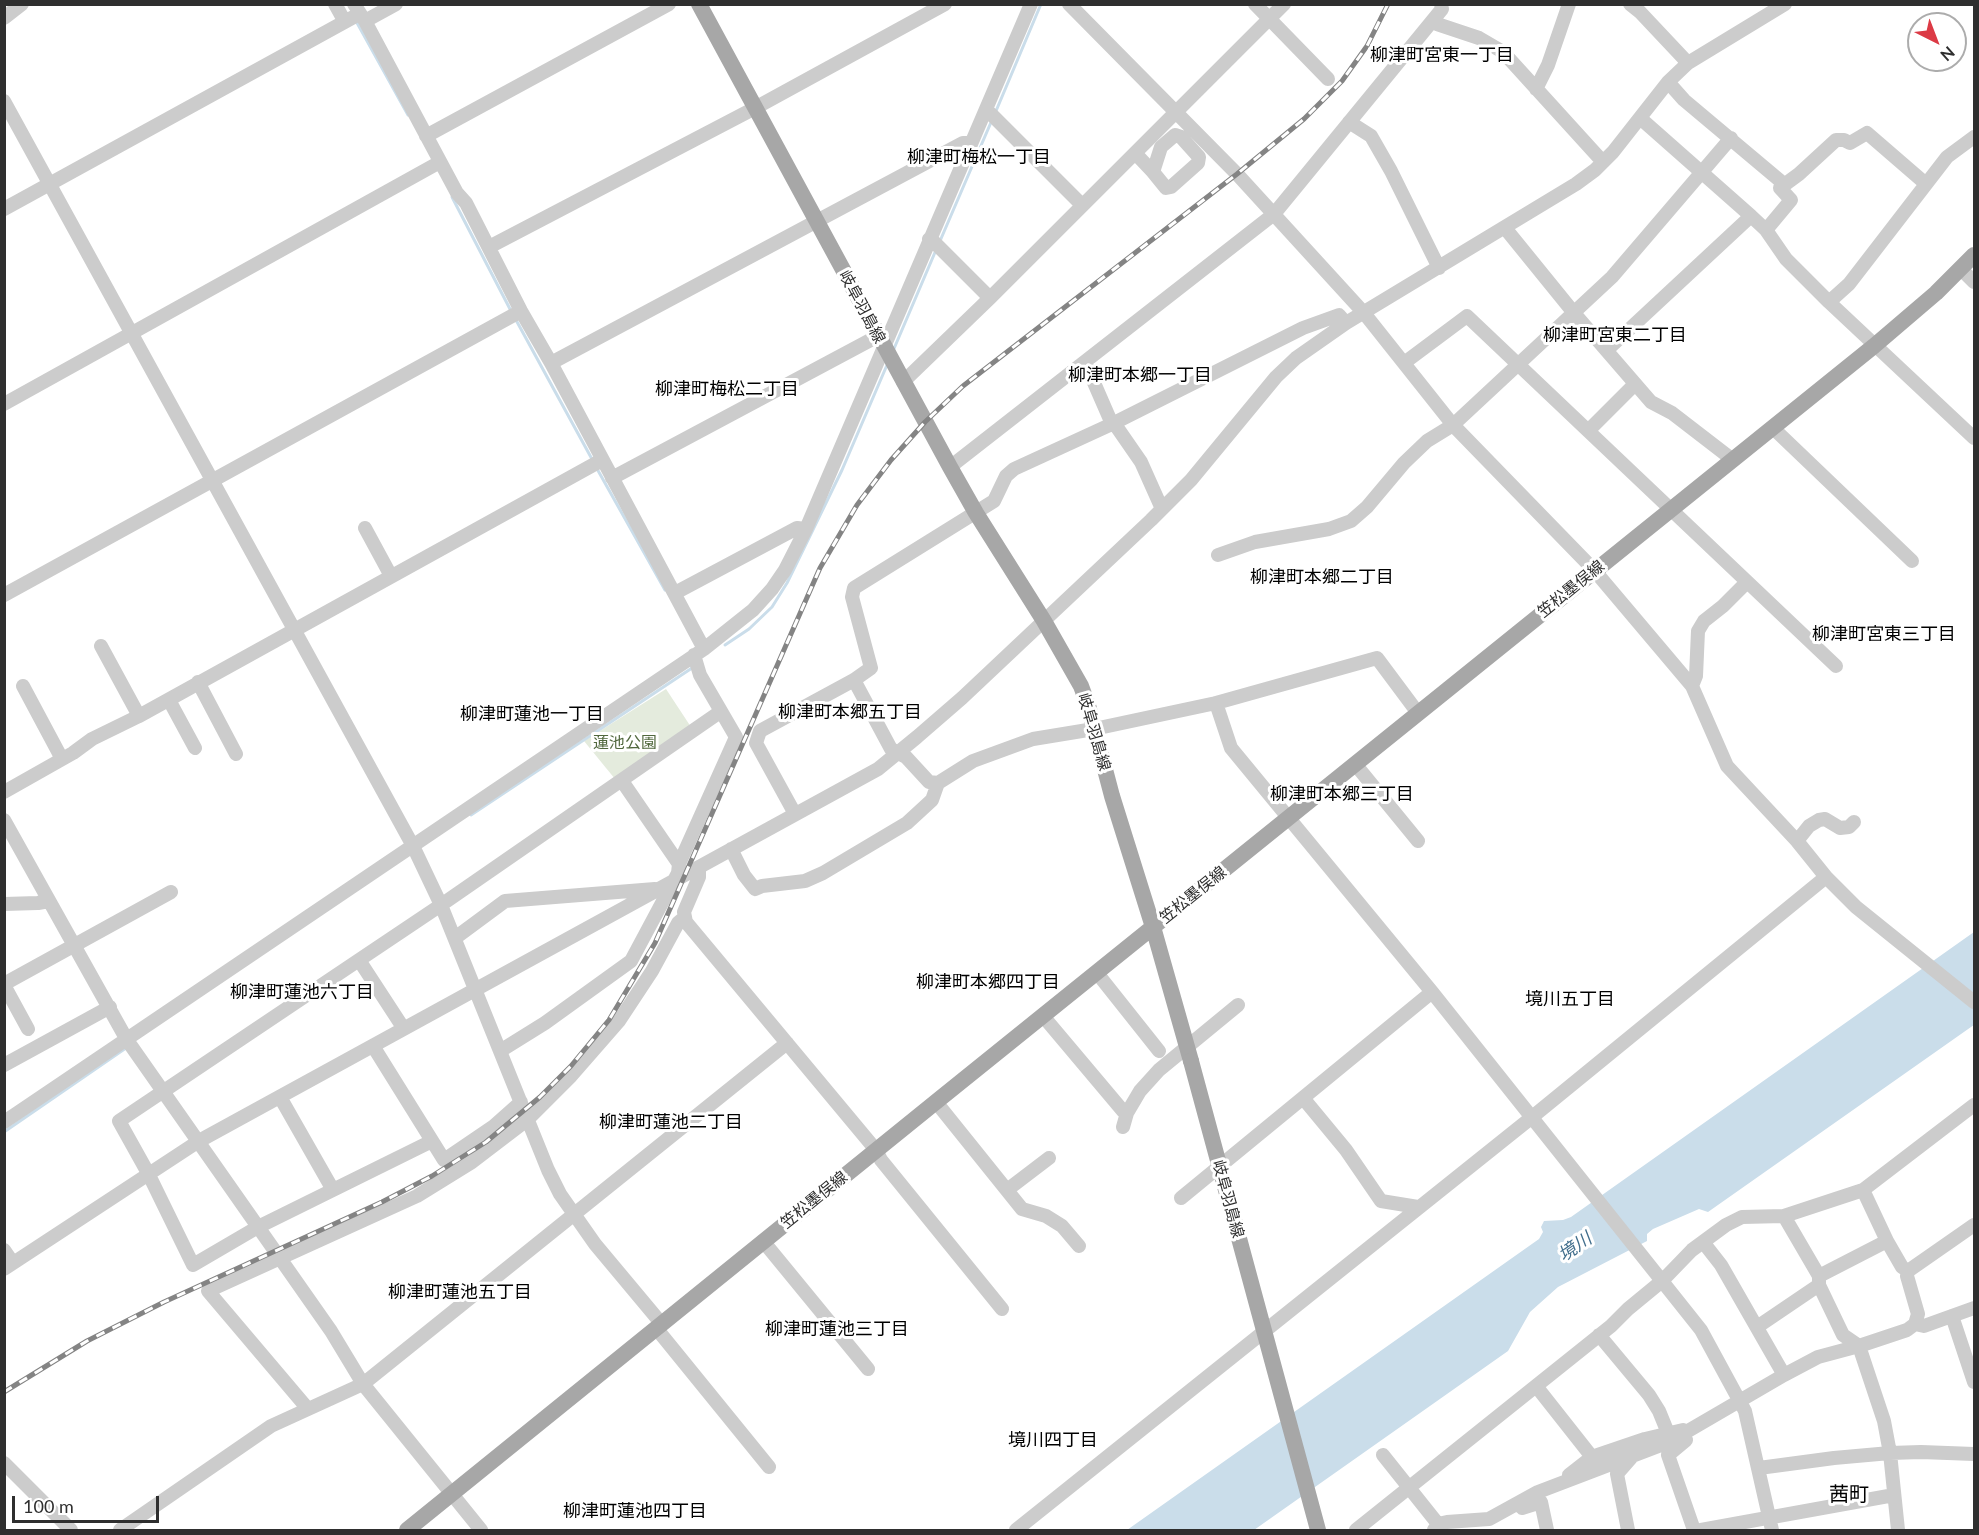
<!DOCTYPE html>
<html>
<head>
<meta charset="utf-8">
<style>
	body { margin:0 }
	#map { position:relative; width:1979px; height:1535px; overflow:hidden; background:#fff; font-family:Lato,sans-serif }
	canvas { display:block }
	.frame { position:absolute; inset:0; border:6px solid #2f2f2f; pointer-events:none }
	.north { position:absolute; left:1907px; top:12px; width:60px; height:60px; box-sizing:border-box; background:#fff; border:2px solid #acacac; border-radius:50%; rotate:138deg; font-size:16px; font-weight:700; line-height:24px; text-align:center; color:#2f2f2f }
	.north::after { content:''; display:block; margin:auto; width:21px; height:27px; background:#dc3a45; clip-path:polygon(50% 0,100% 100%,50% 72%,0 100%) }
	.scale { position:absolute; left:12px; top:1496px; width:147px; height:27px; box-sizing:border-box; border:3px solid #2f2f2f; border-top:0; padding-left:8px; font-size:18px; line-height:21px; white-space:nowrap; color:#2f2f2f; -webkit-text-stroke:4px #fff; paint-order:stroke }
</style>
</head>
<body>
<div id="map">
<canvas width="1979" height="1535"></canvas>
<div class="frame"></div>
<div class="north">N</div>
<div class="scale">100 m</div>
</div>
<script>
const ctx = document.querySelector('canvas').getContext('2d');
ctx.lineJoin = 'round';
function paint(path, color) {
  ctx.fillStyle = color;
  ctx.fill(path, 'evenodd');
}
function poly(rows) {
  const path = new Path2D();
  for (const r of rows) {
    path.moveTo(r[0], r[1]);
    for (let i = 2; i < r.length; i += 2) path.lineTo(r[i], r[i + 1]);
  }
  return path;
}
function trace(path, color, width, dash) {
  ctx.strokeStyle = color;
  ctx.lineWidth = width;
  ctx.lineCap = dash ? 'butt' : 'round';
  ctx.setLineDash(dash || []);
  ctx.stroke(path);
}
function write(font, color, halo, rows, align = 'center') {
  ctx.font = font + ' Lato,"Noto Sans JP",sans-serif';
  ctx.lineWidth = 6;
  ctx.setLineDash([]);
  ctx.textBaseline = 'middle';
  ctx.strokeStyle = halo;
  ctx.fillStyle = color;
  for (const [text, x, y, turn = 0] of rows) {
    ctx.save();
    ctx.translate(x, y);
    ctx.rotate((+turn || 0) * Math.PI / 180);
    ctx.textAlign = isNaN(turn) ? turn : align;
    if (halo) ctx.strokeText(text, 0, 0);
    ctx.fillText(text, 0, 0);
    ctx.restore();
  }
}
paint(poly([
	[666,689,691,727,615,779,584,741]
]), '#e4ebdd');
paint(poly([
	[1974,932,1974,1025,1971,1027,1708,1212,1699,1209,1653,1229,1647,1234,1647,1241,1558,1287,1530,1312,1508,1351,1254,1530,1127,1530,1539,1239,1543,1232,1541,1227,1544,1221,1563,1220,1571,1217]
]), '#caddea');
trace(poly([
	[356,21,408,115],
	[996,111,1041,4],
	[452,197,511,311],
	[940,241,992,120],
	[516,320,593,461],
	[893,351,936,250],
	[596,467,665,590],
	[725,645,749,629,772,607,787,583,842,470,887,365],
	[471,815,692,668],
	[4,1132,126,1048]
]), '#caddea', 3);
trace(poly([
	[335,4,345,22],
	[354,4,365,21,457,193,466,203,521,311,551,363,704,649],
	[1069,4,1237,174,1364,313,1453,425,1594,570,1692,686,1727,766,1797,841,1826,877,1856,907,1974,1002],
	[1255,4,1328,79],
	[1630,4,1640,12,1688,63],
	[4,18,22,4],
	[365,21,396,4],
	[1432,21,1437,24,1479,38,1503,52,1603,162],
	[1668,82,1684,100,1784,184],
	[1536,89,1548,65,1569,4],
	[4,101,413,846,441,905,548,1170,560,1194,595,1244,661,1323],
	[985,112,991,114,1082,205],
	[1640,118,1751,216,1766,230,1786,259,1829,302,1974,438],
	[1349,122,1371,136,1391,171,1439,268],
	[426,136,669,4],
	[1135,153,1153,172,1161,147,1175,135,1181,137,1199,157,1198,163,1171,187,1166,188,1153,172],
	[4,209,359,14],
	[1505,228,1574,313,1651,402,1672,413,1733,460],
	[1766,230,1791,200,1780,188,1799,174,1836,140,1844,140,1850,143,1867,133,1926,184],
	[929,239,934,242,990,298],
	[489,247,755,108,945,4],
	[1961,269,1974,282],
	[1829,302,1849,284,1947,157,1974,137],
	[1607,350,1751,216],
	[1085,362,1112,424],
	[551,363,963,143,971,143],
	[1404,363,1467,316,1836,666],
	[903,382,990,298,1284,4],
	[4,404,440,162],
	[1114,423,1141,462,1162,509],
	[1773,428,1912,561],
	[1589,430,1635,384],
	[950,467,1274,214,1442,9,1441,4],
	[612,478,878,336],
	[365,528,391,576],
	[1218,555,1255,542,1329,529,1351,521,1367,507,1404,463,1427,441,1453,425,1612,277,1731,138],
	[675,593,797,528,806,529],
	[4,595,521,311],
	[101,646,139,716],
	[854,680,891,749,906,757,929,782,938,783,973,761,1033,739,1094,729,1216,703,1377,658,1418,713],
	[198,682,236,754],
	[23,686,62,759],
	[1692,686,1696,676,1698,631,1704,621,1723,606,1746,583],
	[169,700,195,748],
	[1216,703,1231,748,1432,992,1701,1330,1745,1411,1772,1530],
	[1355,764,1418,841],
	[622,781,679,864],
	[4,792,73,753,92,739,139,716,602,460],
	[795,814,756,743,760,731,854,680,871,668,852,597,854,588,994,501,1006,476,1014,469,1112,424,1303,328,1339,315,1346,323],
	[4,820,127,1040,331,1331,363,1384,481,1530],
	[1797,841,1809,826,1819,820,1825,819,1840,828,1849,827,1854,822],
	[731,849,744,875,755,889,762,886,805,881,823,873,907,823,932,800,938,783],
	[699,867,699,877,684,912,686,922,876,1150,881,1160,1002,1309],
	[4,904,38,903,49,901],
	[455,938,505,901,655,889],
	[359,960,404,1029],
	[1097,973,1159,1051],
	[4,984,171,892],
	[4,985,28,1029],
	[1043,1016,1123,1111,1127,1113],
	[373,1046,444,1160,494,1126,521,1102],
	[500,1051,545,1023,631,961,678,873,679,864,736,737,700,675,694,655],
	[4,1065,110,1007],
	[280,1097,333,1190],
	[1303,1098,1346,1150,1381,1201,1418,1207],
	[936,1102,1022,1209,1046,1216,1062,1226,1079,1246],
	[4,1122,704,649,753,610,772,589,785,570,806,529,1031,4],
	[1123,1127,1127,1113,1140,1091,1159,1070,1238,1005],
	[432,1141,258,1227,193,1265,148,1173,119,1121,441,905,720,712],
	[1007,1190,1049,1158],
	[1863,1190,1887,1241,1902,1267,1908,1271],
	[1181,1198,1432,992],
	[1784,1216,1819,1276,1887,1241],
	[763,1241,868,1369],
	[1703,1242,1721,1265,1784,1375],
	[4,1250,13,1263],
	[4,1269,199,1141,878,769,917,737,962,698,1151,520,1191,480,1276,377,1296,358,1346,323,1576,184,1595,170,1613,152,1668,82,1688,63,1785,4],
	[1819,1285,1843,1335,1859,1346,1884,1421,1890,1453,1898,1530],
	[1952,1316,1974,1382],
	[1915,1324,1924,1326,1974,1308],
	[1757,1327,1819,1285,1819,1278],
	[656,1328,769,1467],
	[1599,1335,1649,1395,1659,1411,1668,1433],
	[1536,1386,1592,1457],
	[308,1409,208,1291,417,1196,472,1162,527,1120,571,1076,619,1021,652,971,678,923,684,918],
	[1686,1440,1668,1455,1694,1530],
	[1383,1455,1438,1524],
	[4,1463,71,1530],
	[1759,1468,1834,1458,1890,1453,1921,1452,1974,1454],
	[1569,1475,1592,1457,1645,1439,1683,1430],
	[1522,1508,1541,1502,1547,1530],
	[120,1530,271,1426,363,1384,787,1043],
	[1016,1530,1531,1118,1826,877],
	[1356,1530,1611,1326,1628,1309,1662,1281,1692,1250,1726,1225,1742,1217,1784,1216,1863,1190,1974,1105],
	[1434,1530,1438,1524,1447,1522,1489,1519,1538,1492,1669,1442,1784,1375,1818,1357,1859,1346,1907,1330,1915,1324,1918,1314,1907,1276,1908,1271,1974,1225],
	[1628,1530,1617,1474,1631,1458],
	[1701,1530,1894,1495]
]), '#ccc', 14);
trace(poly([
	[699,4,950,467,976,513,1044,621,1081,686,1088,705,1112,796,1153,927,1191,1061],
	[407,1530,942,1097,1874,346,1936,293,1974,255]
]), '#a7a7a7', 16);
const rail = poly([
	[4,1392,87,1341,164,1302,382,1202,432,1176,486,1142,540,1097,571,1066,609,1020,655,943,820,568,857,505,891,460,925,422,963,386,1237,174,1304,119,1342,81,1367,46,1388,4]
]);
trace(rail, '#848484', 5);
trace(rail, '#fff', 3, [9]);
trace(poly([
	[1191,1061,1318,1530]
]), '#a7a7a7', 16);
write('16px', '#2f2f2f', '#fff', [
	["岐阜羽島線",862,307,62],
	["笠松墨俣線",1571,589,-39],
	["岐阜羽島線",1094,732,74],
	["笠松墨俣線",1193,895,-39],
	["岐阜羽島線",1228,1199,75],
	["笠松墨俣線",814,1200,-39]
]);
write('16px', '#51683e', '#fff', [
	["蓮池公園",625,743]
]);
write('18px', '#000', '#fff', [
	["柳津町宮東一丁目",1442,55],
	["柳津町梅松一丁目",979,157],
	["柳津町宮東二丁目",1615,335],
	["柳津町本郷一丁目",1140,375],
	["柳津町梅松二丁目",727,389],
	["柳津町本郷二丁目",1322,577],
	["柳津町宮東三丁目",1884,634],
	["柳津町本郷五丁目",850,712],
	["柳津町蓮池一丁目",532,714],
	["柳津町本郷三丁目",1342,794],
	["柳津町本郷四丁目",988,982],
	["柳津町蓮池六丁目",302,992],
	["境川五丁目",1570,999],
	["柳津町蓮池二丁目",671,1122],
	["柳津町蓮池五丁目",460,1292],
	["柳津町蓮池三丁目",837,1329],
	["境川四丁目",1053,1440],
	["柳津町蓮池四丁目",635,1511]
]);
write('italic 18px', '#416e8c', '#fff', [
	["境川",1575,1247,-35]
]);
write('20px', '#000', '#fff', [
	["茜町",1849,1495]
]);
</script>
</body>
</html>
